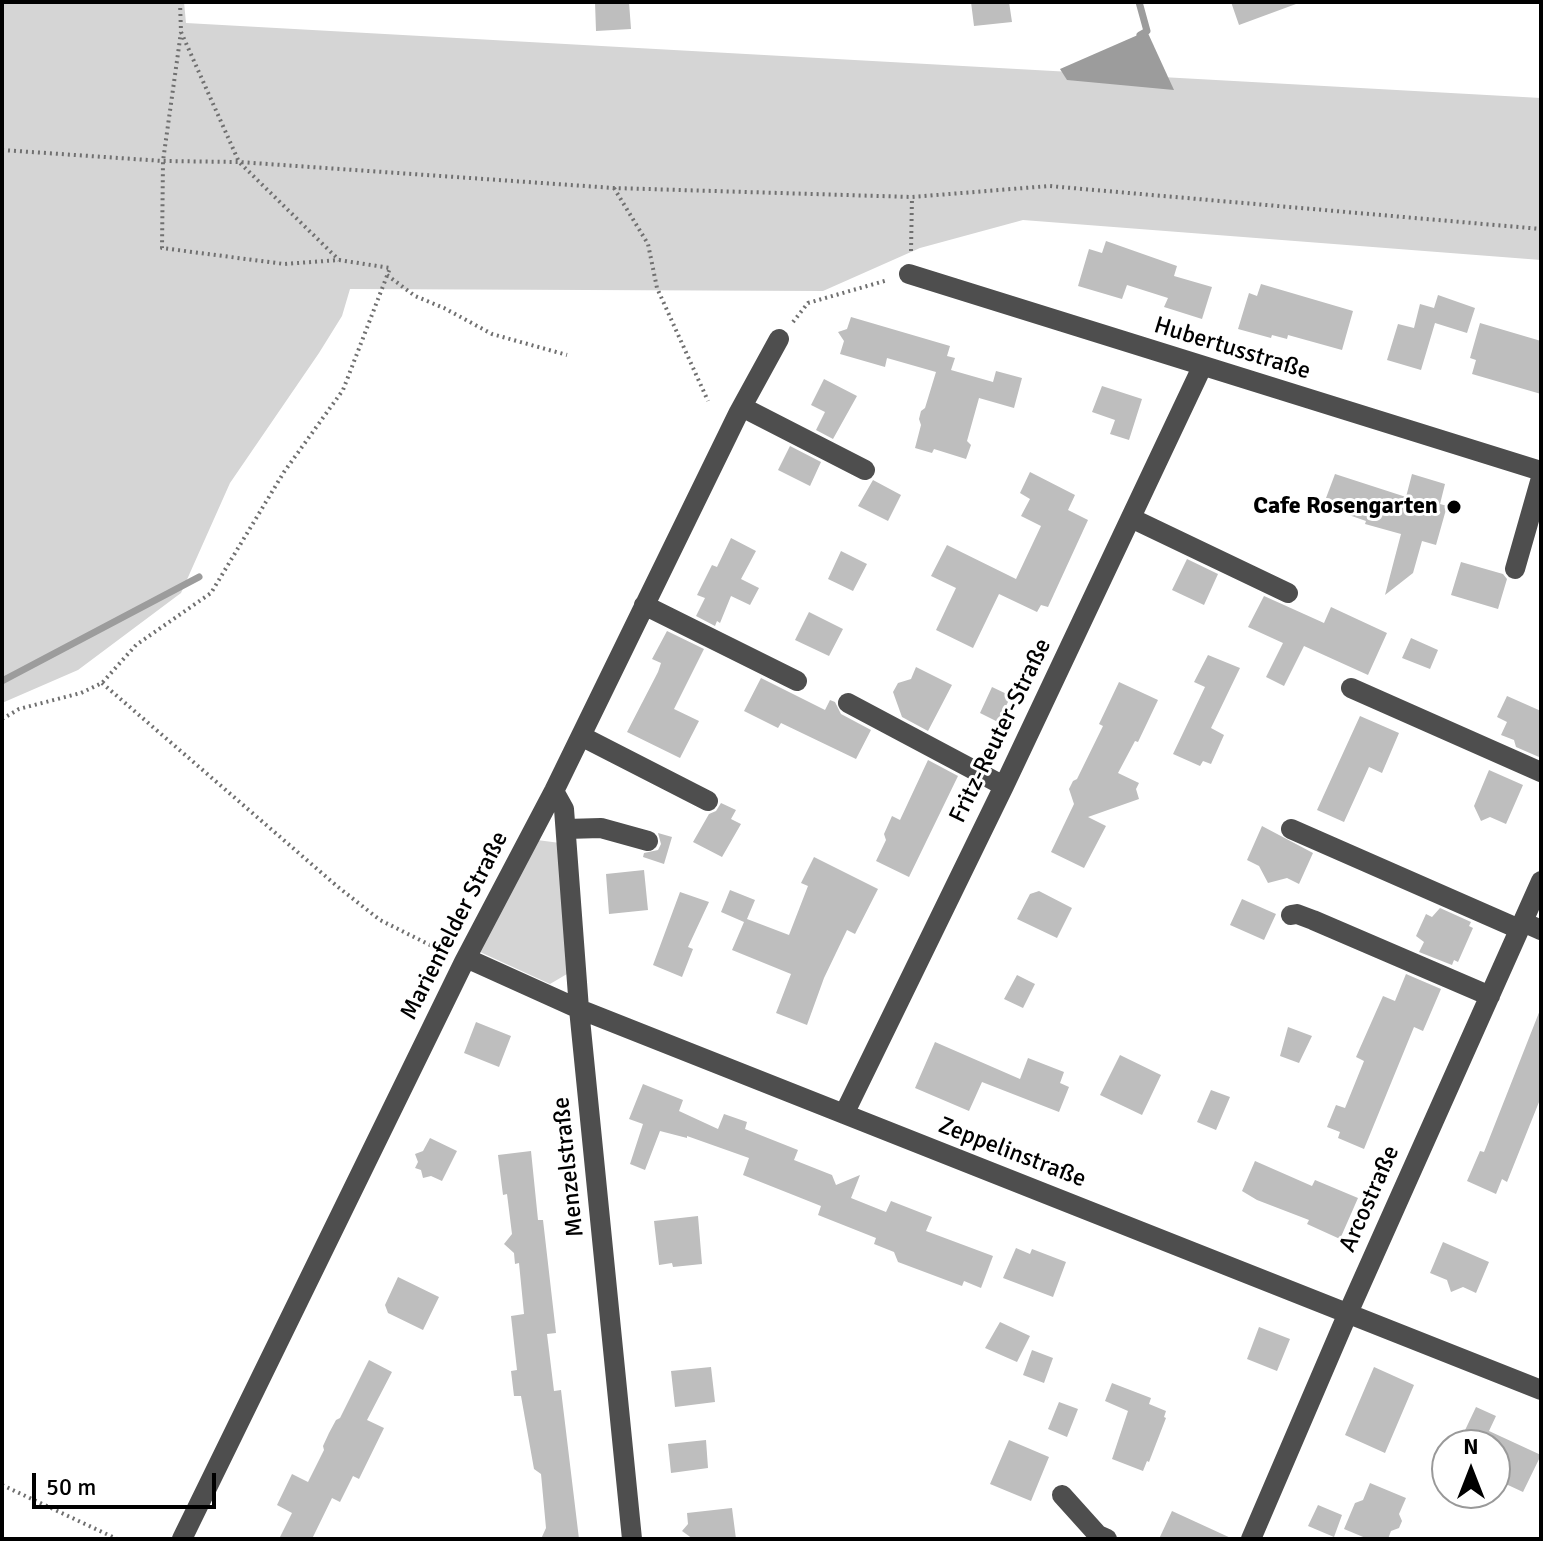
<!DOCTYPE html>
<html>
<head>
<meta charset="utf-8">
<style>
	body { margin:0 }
	#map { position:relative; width:1543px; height:1541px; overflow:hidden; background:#fff; font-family:Signika,sans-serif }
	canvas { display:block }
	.frame { position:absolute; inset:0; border:4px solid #000; pointer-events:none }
	.north { position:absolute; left:1431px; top:1429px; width:80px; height:80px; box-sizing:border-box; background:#fff; border:2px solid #999; border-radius:50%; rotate:0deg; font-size:22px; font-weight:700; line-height:32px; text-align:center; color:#000 }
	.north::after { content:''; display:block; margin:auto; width:28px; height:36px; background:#000; clip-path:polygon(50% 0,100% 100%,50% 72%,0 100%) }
	.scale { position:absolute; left:32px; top:1473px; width:184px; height:36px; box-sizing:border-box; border:4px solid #000; border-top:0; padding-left:10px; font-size:24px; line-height:28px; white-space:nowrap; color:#000; -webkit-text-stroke:6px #fff; paint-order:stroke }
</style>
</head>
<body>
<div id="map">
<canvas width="1543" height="1541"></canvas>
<div class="frame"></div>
<div class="north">N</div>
<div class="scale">50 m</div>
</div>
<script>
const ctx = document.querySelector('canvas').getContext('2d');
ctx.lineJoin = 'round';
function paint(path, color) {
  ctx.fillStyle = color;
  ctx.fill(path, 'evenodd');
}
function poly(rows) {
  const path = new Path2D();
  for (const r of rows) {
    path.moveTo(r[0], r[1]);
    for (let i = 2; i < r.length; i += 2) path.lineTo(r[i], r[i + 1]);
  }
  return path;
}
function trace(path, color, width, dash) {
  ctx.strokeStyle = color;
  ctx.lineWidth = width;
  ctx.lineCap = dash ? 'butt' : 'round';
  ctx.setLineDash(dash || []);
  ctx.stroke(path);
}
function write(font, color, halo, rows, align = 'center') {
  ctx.font = font + ' Signika,sans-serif';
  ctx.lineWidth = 6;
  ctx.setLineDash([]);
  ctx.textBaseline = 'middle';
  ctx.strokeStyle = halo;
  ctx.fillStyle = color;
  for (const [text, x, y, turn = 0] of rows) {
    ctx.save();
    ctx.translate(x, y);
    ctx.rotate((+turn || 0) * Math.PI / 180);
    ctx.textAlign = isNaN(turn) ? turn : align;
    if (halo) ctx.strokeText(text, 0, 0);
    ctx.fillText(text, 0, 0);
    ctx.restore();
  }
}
paint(poly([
	[2,2,184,2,186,23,1541,98,1541,260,1023,220,920,248,823,291,350,289,342,316,319,353,230,483,181,593,78,670,2,703],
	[537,840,560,843,567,974,550,984,480,952]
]), '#d5d5d5');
paint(poly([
	[1147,31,1174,90,1067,80,1060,69]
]), '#9c9c9c');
trace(poly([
	[1139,2,1147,31,1140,35],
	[2,681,199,577]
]), '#9c9c9c', 7);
paint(poly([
	[595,2,629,2,631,29,596,31],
	[971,2,1009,2,1012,22,974,26],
	[1231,2,1296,2,1296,4,1239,25],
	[1106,241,1177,266,1174,276,1212,287,1202,319,1164,307,1168,298,1127,285,1122,299,1078,286,1089,249,1102,253],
	[1261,284,1353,311,1342,350,1288,335,1287,339,1272,335,1271,338,1238,329,1249,293,1257,296],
	[1438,295,1475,308,1467,333,1435,323,1421,370,1387,360,1398,324,1414,328,1420,304,1434,308],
	[851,317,950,346,947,356,955,358,951,370,993,382,996,371,1022,378,1014,408,979,398,967,441,971,445,966,459,934,449,932,453,915,448,921,425,919,419,921,411,925,408,936,372,887,358,885,367,840,354,844,341,838,332,847,329],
	[1480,323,1541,341,1541,394,1472,374,1476,360,1470,358],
	[824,379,857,396,833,439,816,430,825,412,811,405],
	[1102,386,1142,399,1129,440,1110,434,1115,420,1092,412],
	[790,446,821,462,810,486,778,470],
	[1030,472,1075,495,1068,510,1088,520,1048,607,1041,605,1037,612,999,594,973,648,936,630,956,588,931,576,947,545,1016,579,1041,526,1021,516,1030,499,1020,493],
	[1335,474,1406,497,1412,474,1445,484,1440,504,1447,506,1436,545,1422,541,1413,573,1385,595,1401,534,1365,524,1366,521,1323,506],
	[873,480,901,495,888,521,858,506],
	[731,538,756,551,741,579,759,588,750,605,731,596,720,623,717,621,715,626,696,616,705,598,697,595,712,565,717,567],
	[841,551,867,564,853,591,828,579],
	[1187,559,1218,574,1204,605,1172,590],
	[1461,562,1503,574,1507,579,1498,609,1451,595],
	[1264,596,1324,623,1331,607,1387,633,1368,675,1304,646,1284,686,1266,677,1283,643,1248,627],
	[809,612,843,629,829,656,795,640],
	[667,631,704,649,674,709,699,721,680,758,627,732,658,672,661,663,652,659],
	[1411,638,1438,650,1430,669,1402,658],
	[1208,655,1240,668,1211,728,1224,735,1211,764,1203,761,1200,766,1173,754,1205,687,1194,682],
	[916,667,952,685,928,731,902,717,893,692,898,683,911,679],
	[761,678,825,710,830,700,835,702,841,714,871,730,856,759,781,723,778,728,744,711],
	[1119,682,1158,700,1138,742,1135,741,1118,773,1139,783,1136,789,1139,799,1088,817,1106,826,1084,868,1051,852,1074,804,1069,789,1073,781,1077,779,1103,726,1099,724],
	[992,687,1011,696,998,722,980,713],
	[1507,696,1541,711,1539,757,1516,747,1514,740,1501,735,1507,722,1497,717],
	[1360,716,1399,733,1382,773,1369,767,1344,822,1317,810],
	[928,760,958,776,909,877,876,861,886,840,884,834,892,816,900,820],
	[1489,770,1523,785,1506,824,1490,817,1481,821,1474,806],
	[721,803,736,810,731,819,741,824,722,857,693,842,709,814,716,811],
	[1262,826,1313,853,1299,884,1287,878,1268,883,1259,866,1247,860],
	[658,833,672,837,664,864,643,857,644,853,658,850,661,844],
	[814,857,878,889,855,934,847,930,824,978,807,1025,776,1013,791,974,732,950,744,922,721,912,730,890,755,900,747,919,789,935,808,886,801,883],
	[644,870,648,910,609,914,606,874],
	[1039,891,1072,908,1057,938,1017,919,1030,894],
	[680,892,709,902,688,947,693,949,682,977,653,965],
	[1242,899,1276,914,1264,940,1230,925],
	[1440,908,1471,922,1469,926,1473,928,1458,962,1454,960,1452,965,1419,952,1424,942,1416,936,1426,914,1432,917],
	[1406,974,1441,989,1423,1031,1414,1027,1364,1149,1338,1138,1340,1132,1327,1127,1336,1105,1345,1108,1364,1061,1356,1057,1383,996,1395,1001],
	[1017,975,1035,984,1023,1008,1004,999],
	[1540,1010,1541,1097,1507,1182,1502,1179,1496,1194,1467,1181,1480,1151,1484,1152],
	[476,1022,511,1036,499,1067,464,1053],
	[1288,1027,1312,1036,1299,1063,1280,1056],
	[935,1042,1020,1079,1028,1058,1064,1072,1060,1083,1069,1087,1059,1112,982,1082,969,1111,915,1088],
	[1120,1055,1161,1075,1142,1115,1100,1095],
	[643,1084,683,1100,679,1111,718,1129,724,1114,747,1122,745,1129,798,1150,794,1160,832,1175,836,1185,860,1175,851,1198,886,1212,891,1201,932,1217,926,1231,993,1256,981,1288,964,1281,962,1286,898,1262,894,1252,874,1244,876,1238,818,1215,821,1206,743,1175,749,1158,687,1136,687,1138,660,1131,645,1170,630,1164,643,1124,629,1119],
	[1211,1090,1230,1097,1216,1130,1197,1122],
	[430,1138,457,1151,442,1181,431,1176,423,1178,421,1170,415,1168,418,1162,415,1154,423,1151],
	[531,1151,538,1220,543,1220,556,1333,547,1334,554,1391,561,1390,579,1539,541,1539,546,1528,541,1474,534,1469,521,1396,514,1396,511,1371,517,1370,511,1316,524,1314,519,1263,515,1264,514,1253,504,1244,512,1234,507,1194,503,1195,498,1155],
	[1255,1161,1312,1186,1315,1180,1358,1198,1340,1239,1307,1224,1309,1220,1257,1200,1242,1191],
	[698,1216,702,1264,673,1267,672,1263,659,1265,654,1221],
	[1443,1242,1489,1262,1476,1293,1463,1287,1451,1292,1447,1280,1430,1273],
	[1016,1248,1030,1254,1032,1249,1066,1262,1053,1297,1003,1278],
	[398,1277,439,1297,423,1330,388,1313,385,1305],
	[1000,1322,1030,1336,1017,1362,985,1348],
	[1259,1327,1290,1339,1277,1371,1247,1359],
	[1032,1350,1053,1358,1044,1383,1023,1375],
	[369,1360,392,1372,367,1420,384,1428,359,1479,353,1476,340,1502,332,1498,312,1539,279,1539,292,1513,277,1505,292,1474,308,1482,324,1450,323,1446,329,1433,336,1420,340,1418],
	[711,1367,715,1402,675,1407,671,1371],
	[1374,1367,1414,1385,1385,1453,1345,1435],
	[1112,1383,1151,1398,1149,1404,1166,1411,1164,1417,1166,1418,1149,1462,1147,1461,1143,1471,1112,1459,1128,1411,1105,1401],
	[1059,1402,1078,1409,1067,1437,1048,1429],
	[1476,1407,1496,1416,1489,1431,1541,1455,1523,1492,1495,1479,1495,1445,1458,1445],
	[706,1440,708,1468,671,1473,668,1444],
	[1009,1440,1049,1457,1031,1501,990,1484],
	[1370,1483,1406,1498,1399,1514,1402,1521,1399,1528,1391,1531,1388,1539,1368,1539,1344,1529,1355,1503,1363,1500],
	[1318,1505,1342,1515,1334,1537,1308,1526],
	[732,1508,736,1539,693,1539,682,1531,688,1524,687,1513],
	[1172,1511,1233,1539,1159,1539]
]), '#bebebe');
trace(poly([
	[180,2,181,32,239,162,339,260],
	[2,150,163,161,239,162,614,188,912,197,1049,186,1541,229],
	[614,188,648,244,657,288,708,401],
	[911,251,912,197],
	[387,275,415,296,444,308,492,334,567,355],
	[793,322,808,303,888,280],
	[102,683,338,887,380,920,444,952],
	[2,719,19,709,81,693,102,683,136,645,211,593,284,472,343,390,390,268,339,260,284,264,162,248,163,161,181,32],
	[2,1485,117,1539]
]), '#707070', 4, [2, 4]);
trace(poly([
	[909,274,1541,471],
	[742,407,865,470],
	[1131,518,1288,593],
	[1515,569,1541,478],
	[644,605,797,681],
	[1351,688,1541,772],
	[848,703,1004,786],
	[581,736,708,801],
	[554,791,564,809,579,1009,632,1539],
	[566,829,601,828,648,841],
	[1291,829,1519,929],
	[1291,915,1297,914,1313,920,1490,996],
	[1523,922,1541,930],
	[466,958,579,1009,1541,1390],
	[844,1114,1004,786,1202,367],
	[1062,1495,1098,1535,1107,1539],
	[182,1539,464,962,554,791,739,412,779,339],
	[1251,1539,1348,1313,1541,881]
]), '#4e4e4e', 20);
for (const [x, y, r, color] of [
	[1454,507,8,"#000"]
]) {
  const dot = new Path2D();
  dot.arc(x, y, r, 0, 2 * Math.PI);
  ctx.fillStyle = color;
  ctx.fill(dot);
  trace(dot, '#fff', 3);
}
write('24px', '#000', '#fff', [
	["Hubertusstraße",1232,349,17],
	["Fritz-Reuter-Straße",1001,731,-64],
	["Marienfelder Straße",455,926,-63],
	["Zeppelinstraße",1012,1153,21],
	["Menzelstraße",569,1167,-96],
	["Arcostraße",1370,1199,-66]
]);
write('bold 24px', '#000', '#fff', [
	["Cafe Rosengarten",1438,507]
], 'right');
</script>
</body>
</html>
